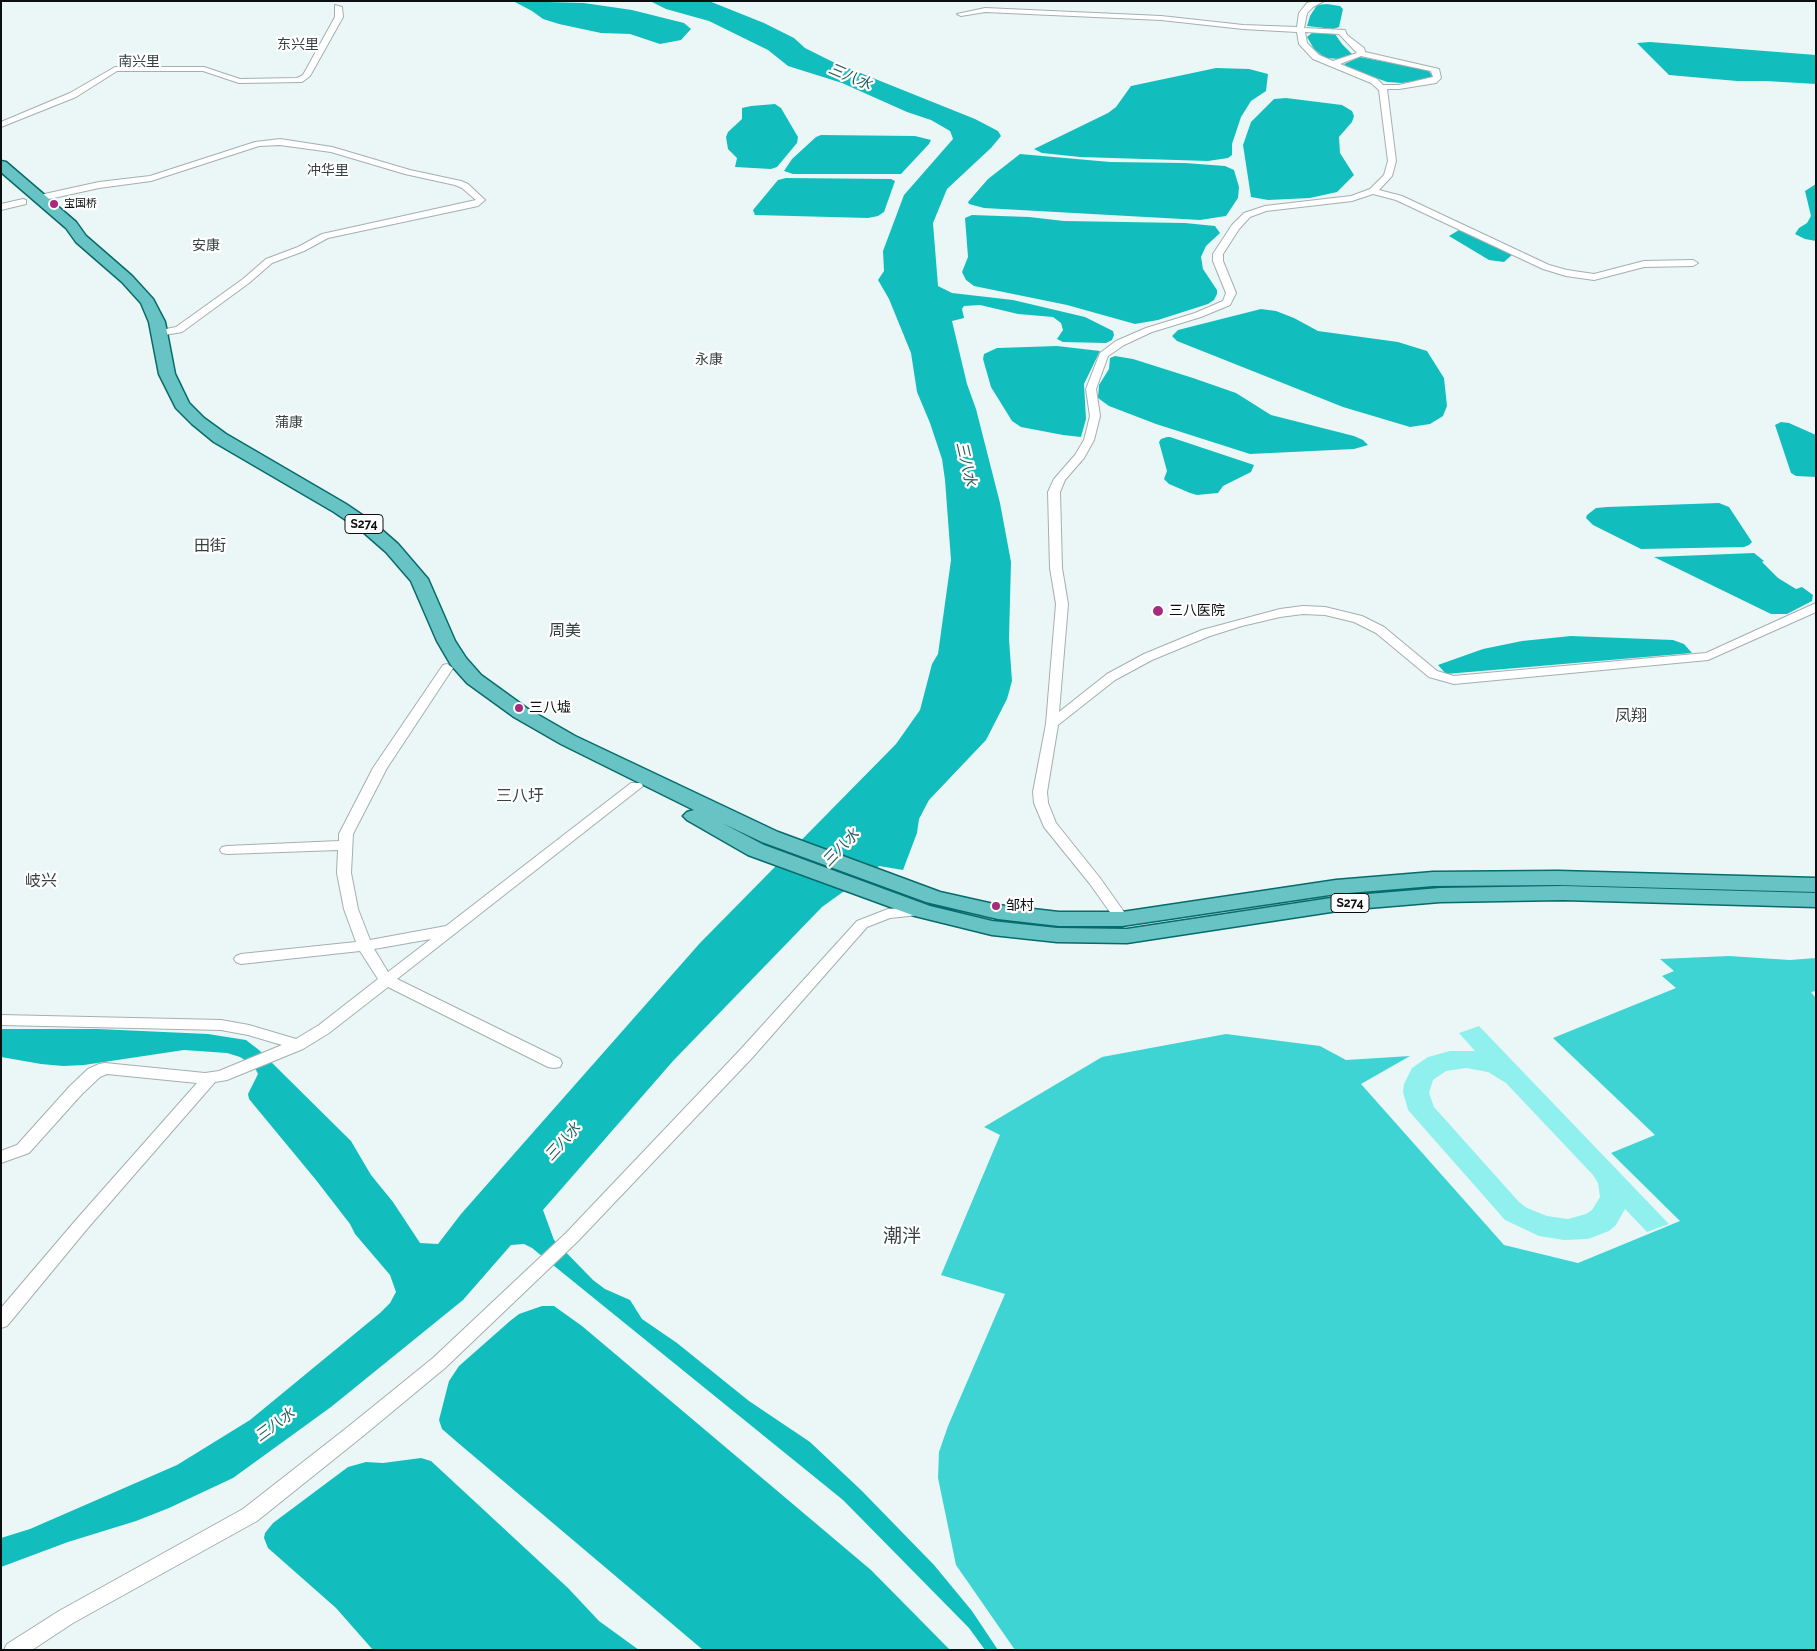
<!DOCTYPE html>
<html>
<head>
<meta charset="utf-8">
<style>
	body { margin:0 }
	#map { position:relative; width:1817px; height:1651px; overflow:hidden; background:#ebf7f6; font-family:Raleway,sans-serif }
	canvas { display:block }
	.frame { position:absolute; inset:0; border:2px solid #0b0f0f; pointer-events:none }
</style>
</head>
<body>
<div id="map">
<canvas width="1817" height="1651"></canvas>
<div class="frame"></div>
</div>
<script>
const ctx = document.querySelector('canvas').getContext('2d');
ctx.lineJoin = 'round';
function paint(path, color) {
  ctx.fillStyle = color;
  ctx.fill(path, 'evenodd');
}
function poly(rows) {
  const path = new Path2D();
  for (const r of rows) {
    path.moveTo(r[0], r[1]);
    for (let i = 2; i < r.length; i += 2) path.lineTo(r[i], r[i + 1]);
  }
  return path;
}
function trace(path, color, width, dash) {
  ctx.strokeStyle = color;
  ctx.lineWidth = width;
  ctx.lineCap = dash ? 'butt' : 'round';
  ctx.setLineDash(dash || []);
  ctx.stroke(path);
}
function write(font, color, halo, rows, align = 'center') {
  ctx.font = font + ' Raleway,"Noto Sans SC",sans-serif';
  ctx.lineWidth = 4.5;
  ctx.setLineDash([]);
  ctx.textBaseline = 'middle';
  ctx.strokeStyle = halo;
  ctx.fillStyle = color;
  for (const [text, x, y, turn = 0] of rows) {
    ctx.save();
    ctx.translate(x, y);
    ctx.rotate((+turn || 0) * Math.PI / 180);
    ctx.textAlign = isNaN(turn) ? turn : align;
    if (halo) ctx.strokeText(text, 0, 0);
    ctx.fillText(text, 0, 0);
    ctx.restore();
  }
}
paint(poly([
	[1479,1026,1669,1224,1647,1232,1625,1209,1616,1225,1609,1231,1588,1239,1564,1240,1539,1236,1505,1220,1408,1110,1403,1092,1404,1084,1412,1068,1428,1057,1450,1051,1475,1051,1459,1033],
	[1466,1068,1488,1072,1506,1083,1593,1175,1598,1183,1600,1197,1592,1210,1586,1214,1568,1219,1547,1216,1527,1208,1519,1202,1434,1107,1429,1093,1433,1080,1446,1071]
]), '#90f0ee');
paint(poly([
	[1729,956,1790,960,1816,958,1816,991,1811,992,1816,998,1816,1650,1015,1650,956,1565,938,1478,939,1452,948,1426,1005,1294,941,1275,1000,1135,984,1127,1102,1057,1226,1034,1320,1046,1346,1060,1410,1056,1361,1084,1504,1245,1578,1263,1680,1221,1611,1153,1655,1135,1553,1038,1676,988,1662,976,1674,971,1660,959]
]), '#3ed4d3');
paint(poly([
	[513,1,584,3,632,10,684,23,691,29,681,40,660,44,630,34,601,33,559,24,543,19,532,11],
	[650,1,709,1,764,23,794,38,805,48,833,62,975,119,998,131,1001,136,991,148,947,189,933,223,938,286,952,293,1013,300,1085,317,1113,331,1114,335,1112,340,1106,343,1063,342,1057,339,1063,330,1061,323,1053,317,1018,314,980,305,964,306,962,309,964,318,952,321,967,384,976,409,1000,503,1011,562,1009,639,1012,681,1007,699,986,740,929,800,919,819,917,833,903,870,879,866,822,907,673,1061,543,1210,554,1240,593,1280,605,1289,630,1300,642,1319,677,1343,749,1401,810,1442,862,1491,934,1565,972,1611,998,1650,985,1650,969,1628,843,1500,532,1248,524,1244,511,1245,463,1300,331,1407,233,1478,169,1508,136,1521,68,1542,1,1567,1,1538,30,1529,177,1465,250,1420,380,1313,390,1303,396,1292,390,1275,355,1234,350,1224,316,1180,249,1099,248,1094,258,1074,254,1066,240,1057,227,1053,184,1050,84,1065,63,1066,41,1064,1,1057,1,1029,98,1029,208,1034,246,1040,259,1050,351,1141,371,1175,393,1202,420,1243,438,1244,461,1214,700,943,896,744,920,710,932,664,938,654,951,560,945,480,942,459,930,423,917,392,911,353,889,299,878,280,884,271,883,251,904,195,953,139,952,136,950,131,931,120,907,112,842,83,788,66,768,50,709,21,666,9],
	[1327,4,1340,6,1343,9,1339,27,1333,29,1307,26,1310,16,1317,5],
	[1313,32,1335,34,1342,44,1352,54,1340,59,1325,58,1314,49,1307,37],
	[1650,42,1816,55,1816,84,1766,81,1737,81,1669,75,1637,43],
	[1360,57,1428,70,1434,78,1402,83,1387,82,1349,68,1344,64],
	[1216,68,1249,69,1268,74,1266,91,1251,101,1241,117,1232,144,1232,155,1228,158,1208,161,1080,157,1042,153,1034,149,1108,113,1116,107,1131,86],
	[1286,98,1342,105,1352,111,1354,116,1352,122,1339,137,1340,153,1354,175,1337,192,1310,198,1268,200,1251,197,1243,145,1251,122,1274,99],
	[775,104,781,108,798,137,797,143,777,167,771,169,735,167,737,158,728,149,726,137,728,132,742,119,742,108,751,106],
	[821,135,915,136,931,140,929,144,901,174,793,174,784,171,792,159,816,137],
	[1020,154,1110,162,1185,163,1225,166,1234,170,1239,187,1238,198,1226,216,1200,220,984,208,969,204,968,202,988,179],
	[786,178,891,179,895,181,884,212,878,216,868,218,755,215,753,210,778,180],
	[1816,184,1816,241,1805,239,1795,234,1799,228,1807,223,1811,216,1805,191],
	[972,215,1029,217,1064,221,1185,223,1215,226,1220,233,1206,246,1201,257,1203,269,1217,290,1217,294,1214,300,1208,304,1158,320,1135,324,1067,305,974,286,966,280,962,272,968,257,965,218],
	[1459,230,1513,254,1504,262,1489,260,1449,236],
	[1261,309,1276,311,1294,318,1318,331,1398,342,1427,351,1444,378,1447,406,1443,416,1430,424,1410,427,1343,407,1177,341,1172,336,1178,330],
	[1057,346,1100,351,1084,384,1086,419,1081,437,1063,435,1021,427,1012,421,991,387,983,359,984,354,997,348],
	[1115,356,1133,359,1193,378,1236,393,1271,415,1354,436,1363,440,1368,445,1354,449,1250,454,1156,424,1109,406,1098,398,1099,385,1109,369,1110,358],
	[1781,422,1789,423,1816,435,1816,477,1796,476,1791,473,1775,425],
	[1167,437,1170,437,1254,465,1251,472,1223,486,1218,493,1197,495,1190,493,1169,484,1164,479,1167,471,1159,442,1161,439],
	[1719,503,1729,507,1752,542,1749,545,1744,547,1641,549,1593,525,1586,518,1587,515,1596,508,1607,507],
	[1754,553,1764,561,1762,562,1778,578,1796,589,1802,587,1813,595,1812,601,1787,614,1771,614,1654,557],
	[1571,636,1673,640,1684,644,1692,653,1446,674,1438,665,1483,649,1522,641],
	[542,1306,554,1306,582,1326,871,1570,950,1650,703,1650,457,1442,442,1429,439,1420,449,1381,459,1366,510,1321,519,1314],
	[421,1458,431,1461,568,1588,599,1621,639,1650,373,1650,336,1608,268,1548,264,1538,265,1533,273,1523,348,1467,366,1462,383,1463]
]), '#12bebd');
const minor = poly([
	[1314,1,1324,1,1313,7,1307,13,1304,28,1345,30,1347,35,1364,48,1365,52,1439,69,1441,78,1436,83,1399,89,1387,89,1396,161,1392,176,1379,190,1402,196,1549,265,1567,270,1594,274,1644,261,1693,260,1698,263,1693,266,1644,267,1594,280,1566,276,1543,269,1396,200,1373,194,1352,201,1266,211,1250,217,1239,229,1223,254,1223,261,1236,293,1230,305,1201,317,1152,332,1124,345,1108,356,1096,389,1100,416,1094,440,1084,458,1065,480,1060,492,1062,568,1068,604,1059,712,1107,674,1144,654,1202,630,1280,609,1303,606,1325,607,1362,616,1384,627,1437,671,1454,676,1706,653,1816,603,1816,612,1708,660,1454,684,1429,677,1376,633,1354,622,1325,615,1303,614,1280,617,1242,626,1210,636,1152,660,1115,680,1058,725,1047,792,1048,803,1056,823,1100,878,1129,919,1127,922,1122,924,1117,922,1090,884,1044,827,1034,803,1033,792,1046,724,1056,604,1050,568,1048,492,1054,479,1075,455,1084,440,1090,416,1086,389,1100,353,1116,341,1146,328,1195,313,1223,301,1226,293,1213,261,1213,254,1232,225,1244,213,1265,206,1351,196,1370,189,1384,175,1388,161,1379,90,1371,83,1313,59,1299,44,1297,32,1243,29,1161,20,985,12,961,16,957,14,985,8,1161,16,1243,25,1297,27,1299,13,1307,3,1314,1],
	[1305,32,1339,34,1357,53,1333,61,1319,55,1307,43,1305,32],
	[1361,56,1431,71,1433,77,1399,85,1383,85,1377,79,1340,64,1361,56],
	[335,5,342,7,343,17,310,76,302,82,239,83,203,71,117,71,76,97,1,127,1,122,70,93,115,67,204,67,240,79,297,78,303,75,335,17,335,5],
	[280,139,332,147,410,170,461,181,468,184,485,200,478,206,328,238,304,251,272,263,249,283,182,332,159,336,156,335,156,331,176,327,243,279,266,259,298,247,322,234,476,200,462,188,455,185,405,174,331,152,280,145,259,146,151,181,99,188,40,201,36,198,40,195,99,182,150,176,255,142,280,139],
	[23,199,26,200,26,204,1,210,1,204,23,199],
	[447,664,453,668,387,768,353,834,351,873,358,909,370,940,446,926,631,783,641,783,643,786,397,979,560,1059,562,1063,560,1067,554,1068,548,1067,388,987,329,1033,303,1049,227,1080,215,1082,87,1229,7,1326,1,1328,1,1308,75,1221,197,1083,107,1074,100,1077,82,1094,29,1153,1,1163,1,1151,17,1145,70,1086,88,1069,99,1064,105,1063,205,1073,219,1071,282,1045,248,1035,221,1030,1,1025,1,1015,221,1020,249,1025,296,1039,319,1025,378,979,360,951,241,964,236,962,234,959,236,956,241,954,356,942,344,909,337,873,338,850,227,854,222,853,220,850,222,847,227,846,339,841,339,834,373,768,443,665,447,664],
	[431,939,388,972,374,949,431,939],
	[923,906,928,908,930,911,928,914,890,918,867,927,752,1058,578,1241,445,1368,363,1436,257,1521,73,1623,32,1650,4,1650,7,1644,59,1611,243,1509,349,1426,433,1358,566,1233,740,1050,857,921,888,909,923,906]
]);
const primary = poly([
	[1,161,6,162,76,222,86,236,132,276,153,299,165,322,175,374,189,403,204,418,226,434,346,504,374,523,398,544,428,579,455,641,466,658,481,675,528,709,575,736,778,832,940,892,998,905,1059,912,1122,912,1336,880,1433,872,1558,871,1816,878,1816,892,1558,885,1433,886,1336,894,1122,926,1059,926,998,919,926,902,762,842,722,823,764,845,930,906,992,921,1057,928,1127,929,1344,896,1440,888,1563,886,1816,893,1816,907,1563,900,1440,902,1344,910,1127,943,1057,942,992,935,915,916,748,855,687,820,683,816,687,812,694,810,561,744,514,717,467,683,451,665,437,641,411,581,386,552,362,531,334,512,214,442,192,424,176,408,159,374,149,322,141,303,122,282,76,242,66,228,1,172,1,161]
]);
trace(minor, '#a4afaf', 2);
trace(primary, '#066b6b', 3);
paint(minor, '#fff');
paint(primary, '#68c4c4');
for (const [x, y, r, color] of [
	[54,204,5,"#a62b7e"],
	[1158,611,6,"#a62b7e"],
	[519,708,5,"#a62b7e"],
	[996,906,5,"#a62b7e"]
]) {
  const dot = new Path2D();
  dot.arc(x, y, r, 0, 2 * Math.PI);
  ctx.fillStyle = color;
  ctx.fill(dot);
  trace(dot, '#fff', 2);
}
write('11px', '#0b0f0f', '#fff', [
	["宝国桥",64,204]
], 'left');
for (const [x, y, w] of [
	[364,524,38],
	[1350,903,38]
]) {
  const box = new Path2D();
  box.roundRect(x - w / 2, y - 9.5, w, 19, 4);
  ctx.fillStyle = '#fff';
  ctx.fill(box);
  trace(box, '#0b0f0f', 1);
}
write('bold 12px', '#0b0f0f', null, [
	["S274",364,524],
	["S274",1350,903]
]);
write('14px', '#374141', '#fff', [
	["东兴里",298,45],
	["南兴里",139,62],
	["冲华里",328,171],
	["安康",206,246],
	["永康",709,360],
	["蒲康",289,423]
]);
write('14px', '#0b0f0f', '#fff', [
	["三八医院",1169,611],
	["三八墟",529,708],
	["邹村",1006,906]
], 'left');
write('italic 15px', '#245f5e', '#fff', [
	["三八水",850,77,23],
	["三八水",966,464,77],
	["三八水",841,848,-46],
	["三八水",563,1142,-48],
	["三八水",275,1425,-36]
]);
write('16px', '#374141', '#fff', [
	["田街",210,546],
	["周美",565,631],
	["凤翔",1631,716],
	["三八圩",520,796],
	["岐兴",41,881]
]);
write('19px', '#374141', '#fff', [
	["潮泮",902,1236]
]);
</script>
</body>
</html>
